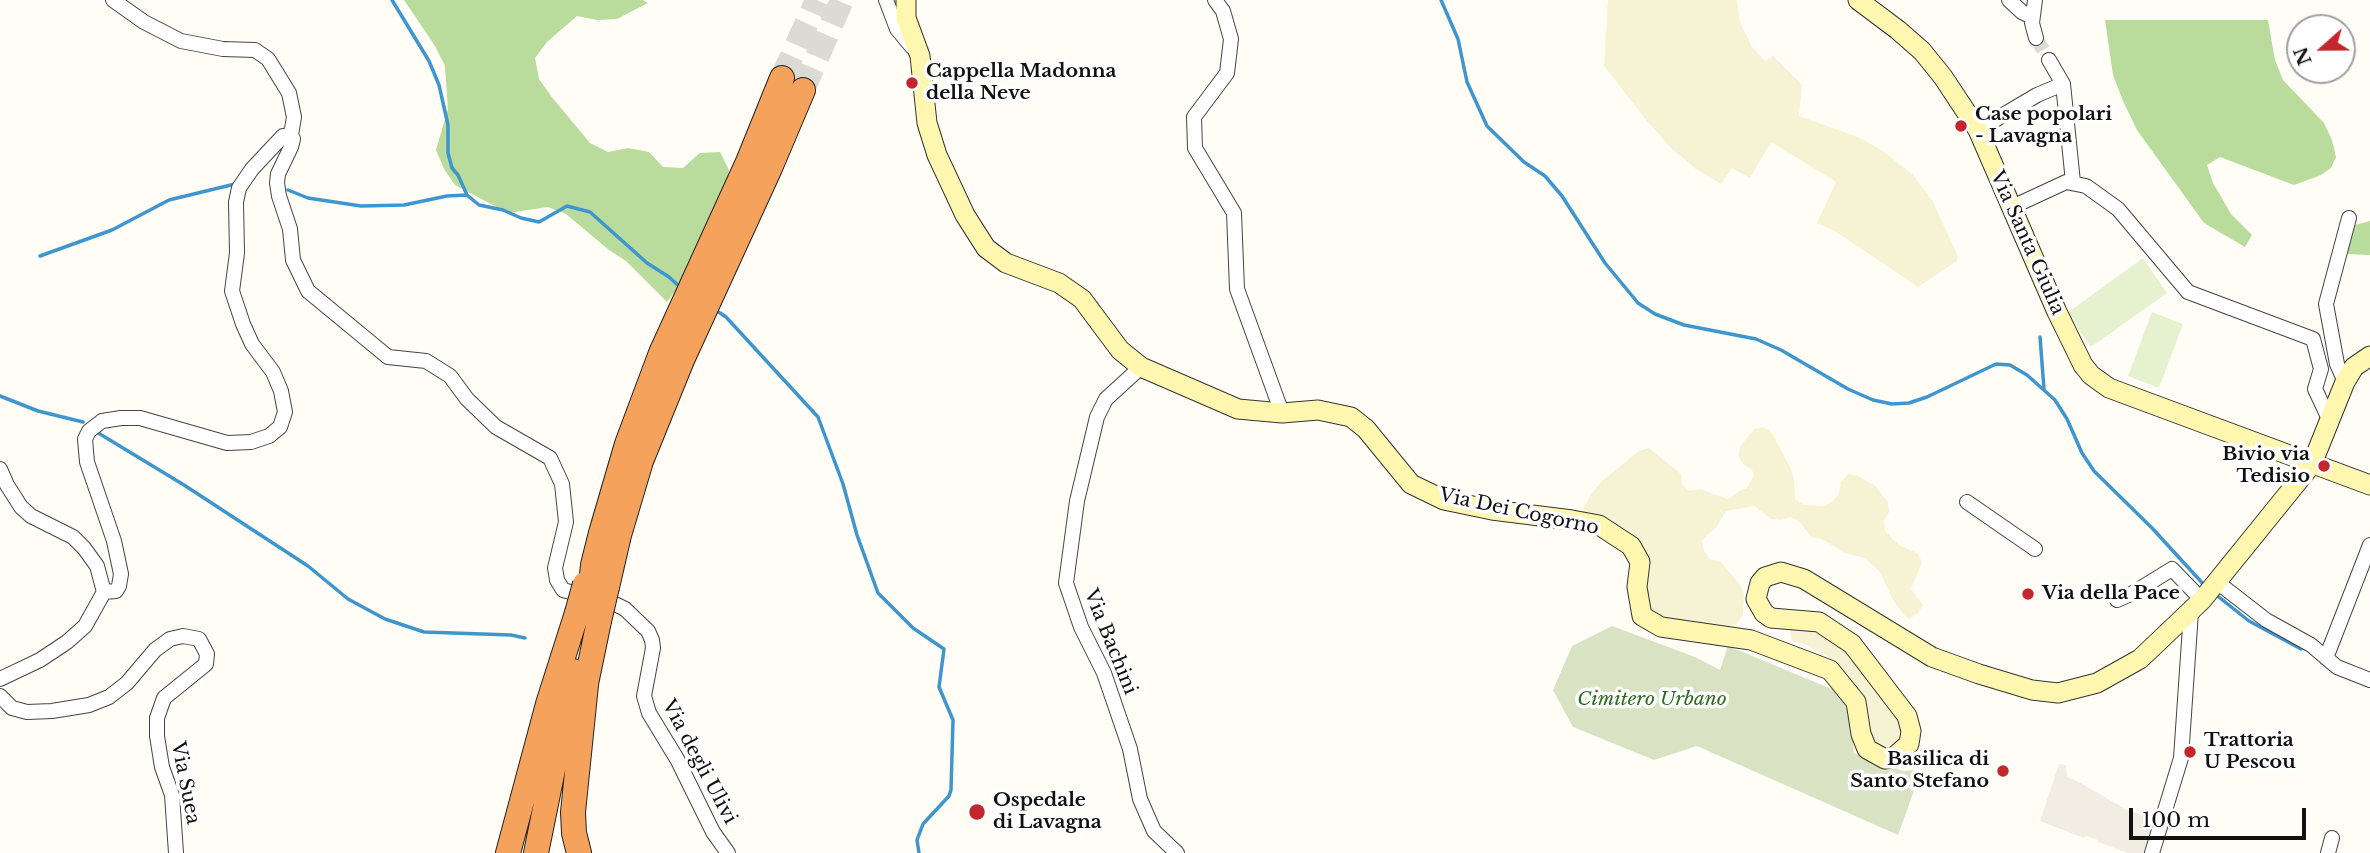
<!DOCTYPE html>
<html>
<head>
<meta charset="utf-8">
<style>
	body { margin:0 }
	#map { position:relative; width:2370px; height:853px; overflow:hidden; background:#fffdf5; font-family:"Libre Baskerville",serif }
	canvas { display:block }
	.north { position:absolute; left:2286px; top:14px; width:70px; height:70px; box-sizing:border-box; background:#fff; border:2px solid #a0a0a0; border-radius:50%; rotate:249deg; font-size:19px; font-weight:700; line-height:28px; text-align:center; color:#111 }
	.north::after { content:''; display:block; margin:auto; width:24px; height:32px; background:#c4262e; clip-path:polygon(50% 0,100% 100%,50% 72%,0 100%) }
	.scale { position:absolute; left:2129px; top:808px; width:177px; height:32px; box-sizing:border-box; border:4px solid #111; border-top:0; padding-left:9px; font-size:21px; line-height:24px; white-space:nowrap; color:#111; -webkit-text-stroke:5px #fff; paint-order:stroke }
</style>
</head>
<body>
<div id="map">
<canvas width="2370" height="853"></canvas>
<div class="north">N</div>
<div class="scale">100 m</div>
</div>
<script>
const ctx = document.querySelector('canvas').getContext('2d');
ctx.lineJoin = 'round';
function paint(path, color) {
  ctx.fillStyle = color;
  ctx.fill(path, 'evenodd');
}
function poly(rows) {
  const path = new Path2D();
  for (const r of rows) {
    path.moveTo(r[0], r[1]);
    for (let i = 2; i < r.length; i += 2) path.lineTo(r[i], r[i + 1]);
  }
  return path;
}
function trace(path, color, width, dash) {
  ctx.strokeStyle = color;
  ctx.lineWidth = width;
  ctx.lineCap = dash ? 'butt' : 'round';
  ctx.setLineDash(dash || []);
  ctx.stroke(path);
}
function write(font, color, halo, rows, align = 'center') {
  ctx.font = font + ' "Libre Baskerville",serif';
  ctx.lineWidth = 7;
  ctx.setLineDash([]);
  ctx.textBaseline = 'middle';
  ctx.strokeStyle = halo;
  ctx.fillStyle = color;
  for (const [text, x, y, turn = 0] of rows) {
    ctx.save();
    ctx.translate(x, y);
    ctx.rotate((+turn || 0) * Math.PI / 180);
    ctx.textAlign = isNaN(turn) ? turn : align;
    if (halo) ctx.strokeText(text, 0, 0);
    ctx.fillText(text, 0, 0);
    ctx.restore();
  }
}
paint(poly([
	[1608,0,1737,0,1740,22,1752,47,1765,61,1773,56,1802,85,1799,116,1858,137,1883,151,1912,174,1932,200,1958,256,1957,261,1918,287,1838,233,1817,223,1836,182,1771,142,1750,178,1732,168,1721,184,1696,169,1672,149,1647,121,1604,66],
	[1764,427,1772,433,1791,469,1794,479,1795,499,1804,505,1824,506,1833,501,1839,493,1841,482,1848,474,1858,476,1875,486,1888,502,1889,512,1884,521,1885,531,1899,545,1917,553,1922,562,1911,589,1923,605,1918,613,1909,619,1905,616,1893,600,1880,572,1865,558,1845,553,1822,539,1812,538,1799,521,1790,517,1781,520,1771,519,1754,506,1726,511,1716,528,1708,534,1702,541,1704,551,1710,559,1721,562,1740,585,1744,594,1743,615,1732,631,1648,615,1643,555,1579,516,1592,493,1602,481,1639,451,1649,448,1681,474,1682,484,1689,491,1700,489,1728,499,1741,490,1746,489,1754,476,1752,470,1743,464,1738,455,1741,445,1754,429],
	[1790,629,1811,630,1824,635,1840,645,1855,659,1901,718,1905,732,1900,741,1881,748,1873,742,1867,712,1858,689,1832,659,1807,645,1794,642,1791,639]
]), '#f6f3d4');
paint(poly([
	[404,0,643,0,648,3,617,19,597,20,577,16,547,42,535,58,539,79,551,96,590,143,608,152,628,148,649,152,663,167,683,168,700,153,720,152,729,170,725,189,684,279,667,302,626,261,609,250,566,214,548,207,508,213,455,185,444,169,436,150,448,109,445,66,435,46],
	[2105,20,2268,20,2275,60,2283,80,2324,123,2332,140,2336,157,2331,168,2321,175,2294,185,2220,157,2207,165,2213,183,2231,214,2252,235,2245,247,2204,223,2137,130,2123,101,2113,75],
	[2370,221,2370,255,2346,254,2355,225]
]), '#b9dc9c');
paint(poly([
	[1612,626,1695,657,1720,670,1728,646,1839,692,1851,712,1854,753,1903,771,1913,770,1920,774,1898,835,1697,746,1654,760,1573,727,1553,690,1572,646]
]), '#d9e3c4');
paint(poly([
	[2143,258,2167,293,2091,347,2067,313],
	[2152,312,2183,324,2159,388,2128,376]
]), '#e6f2cf');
paint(poly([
	[2059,764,2066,765,2067,777,2079,782,2125,809,2161,822,2148,853,2128,853,2098,842,2098,840,2086,836,2084,838,2040,821]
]), '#f1ede2');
trace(poly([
	[392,0,429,61,439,85,448,125,448,153,452,168,458,175,467,195,479,205,503,210,521,218,539,222,567,206,590,212,647,263,669,277,681,288],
	[1441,0,1458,39,1467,82,1487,126,1524,162,1545,176,1562,196,1605,263,1638,303,1655,314,1684,325,1756,339,1781,350,1848,389,1873,400,1892,404,1909,403,1927,397,1996,364,2010,365,2027,375,2055,400,2067,419,2082,453,2094,471,2152,528,2206,587],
	[288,190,308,198,361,206,404,205,447,196,467,195],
	[40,256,112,230,169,200,235,184],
	[714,309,726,317,818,417,843,484,857,535,878,593,913,628,944,649,939,687,953,720,951,790,949,796,923,824,917,840,919,853],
	[2040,337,2044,389],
	[0,396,38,411,83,422],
	[95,431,184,485,308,566,348,599,385,619,424,632,511,635,525,638],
	[2215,594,2249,621,2301,649]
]), '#3f96cf', 3.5);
trace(poly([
	[2036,38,2049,60]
]), '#dbdad3', 14, [14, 7]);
trace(poly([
	[782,78,817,0],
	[803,90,842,0]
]), '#dbdad3', 24, [24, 12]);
const street = poly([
	[113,0,144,22,181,41,223,49,255,50,268,59,289,93,294,117,291,135],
	[886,0,897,29,912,47],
	[1215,0,1223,11,1231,39,1227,73,1194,117,1195,148,1234,213,1237,289,1282,413],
	[2009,0,2022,12,2032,17],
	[2035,0,2032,23,2036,38],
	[2049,60,2063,84,2073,182],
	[1978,130,2037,95,2063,84],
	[2012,207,2066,182,2086,186,2118,209,2188,292,2313,339,2321,369,2315,389,2330,421],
	[1141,367,1106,399,1097,417,1077,501,1066,583,1081,627,1104,673,1130,749,1140,799,1154,831,1177,853],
	[2345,382,2337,364,2326,304,2349,218],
	[0,469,7,485,21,507,31,516,73,537,84,548,97,566,104,592,85,626,67,642,40,660,0,679],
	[1967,502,2035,549],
	[2217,582,2266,620,2311,645,2337,667,2370,680],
	[104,592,116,591,119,586,121,574,114,541,87,462,85,439,89,431,102,421,121,418,140,418,227,443,251,442,269,436,280,427,285,412,281,391,273,372,252,344,243,324,232,291,237,253,236,202,239,188,252,169,283,136,291,135,293,139,291,147,278,174,277,183,279,196,290,229,293,260,308,291,388,357,426,361,450,376,467,399,496,427,550,458,562,484,566,522,555,568,557,580,563,590,617,605,625,609,648,631,652,640,653,648,644,696,649,713,677,759,713,832,728,853],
	[2117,600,2133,593,2172,569,2202,600],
	[2326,658,2370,545],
	[0,696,12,708,27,712,52,711,89,705,109,697,127,683,155,650,170,639,183,636,199,639,207,654,206,664,164,698,157,718,157,736,162,767,172,795,176,853],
	[2152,853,2181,758,2191,612],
	[2328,853,2332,838]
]);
const secondary = poly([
	[906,0,906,18,920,56,927,123,937,155,965,215,986,248,1006,263,1059,283,1082,299,1120,350,1141,367,1238,409,1282,413,1318,410,1351,417,1366,429,1411,484,1444,500,1492,510,1572,520,1599,525,1631,546,1640,562,1637,587,1642,616,1661,627,1751,640,1830,670,1856,702,1861,734,1867,749,1885,759,1894,757,1909,744,1911,731,1907,716,1852,644,1819,622,1771,618,1764,613,1756,599,1760,583,1765,577,1781,572,1804,579,1932,657,1979,674,2032,690,2058,693,2097,683,2140,659,2202,600,2312,464,2345,382,2354,367,2370,356],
	[1858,0,1898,30,1922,51,1943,77,1978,130,2057,312,2083,365,2091,375,2109,388,2370,485]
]);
const highway = poly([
	[591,584,593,565,601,533,627,444,661,353,748,162,782,78],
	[607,587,619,535,641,461,682,360,770,168,803,90],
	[583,698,599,621],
	[508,853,548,704,577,613],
	[536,853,573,671],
	[579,853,574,833,573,812,586,685]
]);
trace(street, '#444', 16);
trace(secondary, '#333', 21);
trace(highway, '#222', 26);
trace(street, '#fff', 14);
trace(secondary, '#fff6b0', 19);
trace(highway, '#f5a25d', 24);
const highwayBridge = poly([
	[577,613,585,584],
	[599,621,607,587]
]);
trace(highwayBridge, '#222', 26, []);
trace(highwayBridge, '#f5a25d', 24);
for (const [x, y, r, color] of [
	[912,83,7,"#c4262e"],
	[1961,126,7,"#c4262e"],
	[2324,466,7,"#c4262e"],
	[2028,594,7,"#c4262e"],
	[2190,752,7,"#c4262e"],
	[2003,771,7,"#c4262e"],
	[977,812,9,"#c4262e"]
]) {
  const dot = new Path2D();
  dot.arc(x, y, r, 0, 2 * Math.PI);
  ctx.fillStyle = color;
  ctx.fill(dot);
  trace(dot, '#fff', 2.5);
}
write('bold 19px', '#111', '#fff', [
	["Cappella Madonna",926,72],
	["della Neve",926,94],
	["Case popolari",1975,115],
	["- Lavagna",1975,137],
	["Bivio via",2310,455,"right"],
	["Tedisio",2310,477,"right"],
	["Via della Pace",2042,594],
	["Trattoria",2204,741],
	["U Pescou",2204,763],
	["Basilica di",1989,760,"right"],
	["Santo Stefano",1989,782,"right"],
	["Ospedale",993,801],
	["di Lavagna",993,823]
], 'left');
write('19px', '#111', '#fff', [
	["Via Santa Giulia",2027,243,66],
	["Via Dei Cogorno",1519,512,12],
	["Via Bachini",1110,642,68],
	["Via degli Ulivi",699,762,62],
	["Via Suea",185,783,79]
]);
write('italic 19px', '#2f6b1f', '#fff', [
	["Cimitero Urbano",1652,700]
]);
</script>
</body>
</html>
